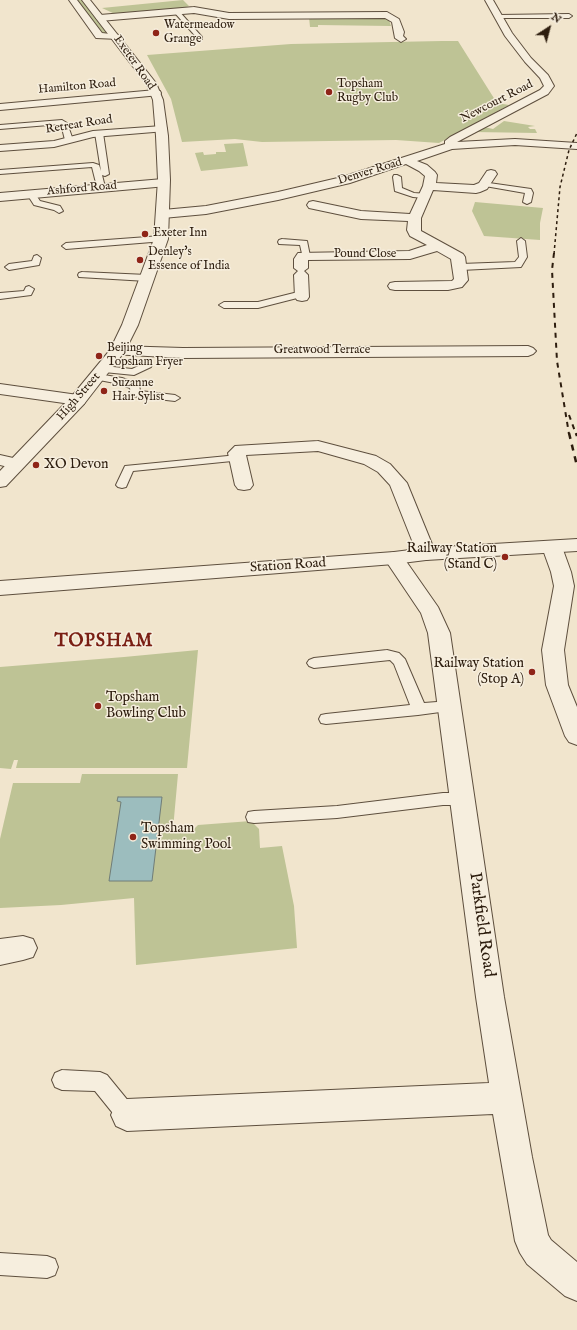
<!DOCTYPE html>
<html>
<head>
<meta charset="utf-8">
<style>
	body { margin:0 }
	#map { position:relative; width:577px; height:1330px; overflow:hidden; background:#f1e5cd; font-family:"IM FELL English",serif }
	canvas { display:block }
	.north { position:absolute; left:529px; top:8px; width:40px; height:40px; -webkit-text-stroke:3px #f6eede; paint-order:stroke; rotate:36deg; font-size:11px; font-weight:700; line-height:16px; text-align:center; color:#2d1d0e }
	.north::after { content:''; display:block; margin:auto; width:14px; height:18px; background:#2d1d0e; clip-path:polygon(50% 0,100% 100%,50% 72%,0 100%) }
</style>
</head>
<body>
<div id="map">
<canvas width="577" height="1330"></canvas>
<div class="north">N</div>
</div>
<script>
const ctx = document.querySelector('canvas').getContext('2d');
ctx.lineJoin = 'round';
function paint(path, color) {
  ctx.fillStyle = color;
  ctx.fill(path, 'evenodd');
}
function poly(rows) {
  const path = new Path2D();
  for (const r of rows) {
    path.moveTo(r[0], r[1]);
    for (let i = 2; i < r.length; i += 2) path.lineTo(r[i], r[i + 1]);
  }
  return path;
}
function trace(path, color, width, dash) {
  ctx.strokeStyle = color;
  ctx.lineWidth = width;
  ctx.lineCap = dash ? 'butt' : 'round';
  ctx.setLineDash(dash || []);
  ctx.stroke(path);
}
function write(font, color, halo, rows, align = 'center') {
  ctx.font = font + ' "IM FELL English",serif';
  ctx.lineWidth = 3;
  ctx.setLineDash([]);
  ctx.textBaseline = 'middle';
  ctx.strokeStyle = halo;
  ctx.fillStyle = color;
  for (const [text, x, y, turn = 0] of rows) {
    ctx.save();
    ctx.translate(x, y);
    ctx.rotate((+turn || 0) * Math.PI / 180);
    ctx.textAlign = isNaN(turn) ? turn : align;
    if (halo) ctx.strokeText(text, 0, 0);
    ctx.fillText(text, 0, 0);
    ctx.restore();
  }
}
paint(poly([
	[77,0,82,0,108,35,104,36],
	[183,0,189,6,183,8,115,14,102,8],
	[309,17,382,17,389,20,391,26,318,25,318,27,310,27],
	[442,41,458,41,497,103,509,105,439,143,396,140,262,142,235,139,182,142,171,99,147,55,291,44],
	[504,121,535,126,528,127,530,129,535,129,537,133,474,132,484,127,493,129],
	[243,143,248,166,201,171,195,153,203,152,204,155,216,154,216,152,226,152,224,144],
	[475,202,543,208,540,223,540,240,484,236,472,211],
	[198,650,187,768,16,768,18,760,14,760,11,769,0,768,0,667,124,657],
	[82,774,178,774,173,829,194,829,198,825,251,821,259,829,260,848,282,846,294,906,297,948,136,965,134,898,61,905,0,908,0,839,13,783,80,783]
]), '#bec395');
const water = poly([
	[118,797,162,797,152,881,109,881,121,802,117,801,118,797]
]);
paint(water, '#9cbdbe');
trace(water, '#707d78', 1);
const service = poly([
	[174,10,178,10,202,37,202,39,198,39,174,12,174,10],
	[499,15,569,14,572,16,569,18,497,18,496,17,499,15],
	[62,120,67,123,73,140,72,142,69,142,65,140,61,124,0,129,0,125,62,120],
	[99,131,103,133,109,174,105,176,102,175,105,187,104,189,98,189,97,187,92,167,0,174,0,170,93,163,99,165,101,171,95,133,99,131],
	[394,175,397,175,401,177,402,188,414,193,427,194,428,196,424,198,413,197,395,191,393,177,394,175],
	[482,182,531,189,533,193,531,202,527,204,523,202,525,193,485,186,482,186,482,182],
	[28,192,34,192,40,201,60,206,63,211,59,213,54,210,34,205,27,194,28,192],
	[161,236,164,237,165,239,164,241,66,249,62,246,66,243,161,236],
	[521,238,525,241,527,257,521,267,461,270,457,267,461,264,515,262,519,257,517,241,521,238],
	[282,239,307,241,310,256,309,258,303,258,300,245,279,244,278,242,279,240,282,239],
	[37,255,41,258,39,265,9,270,5,267,9,264,32,261,34,256,37,255],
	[82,272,147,275,151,278,147,281,79,277,78,275,79,273,82,272],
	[29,286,34,289,31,295,0,299,0,293,24,291,26,287,29,286],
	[302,291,305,292,307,294,305,296,258,308,224,308,219,305,224,302,258,302,302,291],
	[147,362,151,363,152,365,151,367,134,375,104,372,99,369,104,366,132,369,147,362],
	[98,374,122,378,139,384,140,391,175,395,180,398,175,401,131,396,130,388,120,384,94,379,93,377,98,374],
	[238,455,242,456,244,458,242,460,133,471,126,487,122,488,118,487,116,485,125,466,238,455],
	[387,650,399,653,405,659,424,703,450,701,455,702,457,706,455,710,418,715,326,724,321,723,319,719,321,715,326,714,410,705,394,664,390,660,314,668,309,666,307,663,309,660,314,658,387,650],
	[443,793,463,793,469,795,471,799,469,803,463,805,443,805,337,818,254,823,248,822,246,817,248,812,254,811,337,806,443,793],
	[62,1070,100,1072,107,1075,134,1108,137,1115,134,1122,127,1125,120,1122,95,1091,62,1090,55,1087,52,1080,55,1073,62,1070],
	[0,1253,47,1256,55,1259,58,1267,55,1275,47,1278,0,1275,0,1253]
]);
const minor = poly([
	[69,0,77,0,102,33,119,35,121,37,119,39,96,38,69,0],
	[485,0,493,0,512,33,531,58,548,75,554,86,548,94,457,142,515,139,577,143,577,149,515,145,452,149,417,161,427,165,435,172,437,175,436,183,474,185,479,183,487,171,491,170,495,171,497,174,487,189,480,192,476,193,433,190,421,218,421,231,463,254,465,257,468,280,462,287,448,290,395,290,390,289,388,286,390,283,395,282,452,281,454,279,451,259,437,251,410,259,308,260,308,268,304,271,308,275,309,297,307,300,302,301,297,300,295,297,294,275,298,271,294,268,294,259,298,253,409,251,427,245,410,236,407,230,408,221,361,219,309,208,307,205,309,202,313,201,361,211,410,214,423,186,425,176,419,171,406,164,350,183,278,200,206,214,163,218,158,217,157,214,158,211,163,210,206,206,278,192,342,177,445,144,445,141,450,137,540,90,544,86,540,78,525,62,505,36,485,0],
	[194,7,229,13,387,12,399,19,404,32,403,36,406,39,401,42,395,38,392,22,385,18,229,19,194,13,100,21,96,18,100,15,194,7],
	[156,90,160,91,161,93,160,95,0,110,0,104,156,90],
	[162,126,166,127,167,129,166,131,93,137,54,147,0,151,0,145,54,141,93,131,162,126],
	[163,179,167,180,169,183,167,186,0,201,0,193,163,179],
	[117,346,183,348,528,346,533,348,536,351,533,354,528,356,183,358,112,354,109,351,112,348,117,346],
	[0,384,78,395,84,396,86,400,84,404,78,405,0,394,0,384],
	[318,441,376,456,390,464,407,483,436,554,433,558,426,560,419,558,390,485,378,472,364,464,318,451,246,455,253,485,250,489,244,490,238,489,235,485,228,453,235,446,318,441],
	[0,455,22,460,25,464,22,468,16,469,0,465,0,455],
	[552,541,559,543,562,547,571,572,574,586,564,650,568,685,577,707,577,745,569,742,565,736,546,685,542,650,554,586,551,572,542,547,545,543,552,541],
	[394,552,401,554,438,607,450,633,504,997,532,1157,548,1235,551,1240,577,1262,577,1301,565,1296,527,1264,520,1253,515,1241,493,1114,127,1131,116,1126,111,1115,116,1104,127,1099,489,1083,476,997,428,633,421,613,384,558,387,554,394,552],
	[23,936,33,939,37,948,33,957,23,960,0,965,0,939,23,936]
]);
const tertiary = poly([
	[82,0,90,0,156,83,163,100,168,136,170,180,168,239,138,325,125,351,84,404,6,486,0,487,0,471,72,396,110,350,122,325,154,239,158,180,156,136,153,100,147,85,82,0],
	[577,539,577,551,426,560,394,564,0,595,0,581,394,552,426,548,577,539]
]);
trace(service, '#5e4f3e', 2);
trace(minor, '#5e4f3e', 2);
trace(tertiary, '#5e4f3e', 2);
paint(service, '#f6eede');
paint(minor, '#f6eede');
paint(tertiary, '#f6eede');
trace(poly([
	[554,254,560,187,569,150,577,133]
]), '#2d1d0e', 1.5, [3, 3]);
trace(poly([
	[554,253,552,270,557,361,569,434],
	[569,415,576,434]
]), '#2d1d0e', 2, [5, 5]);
trace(poly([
	[569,433,577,466],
	[576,433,577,436]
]), '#2d1d0e', 2.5, [6, 6]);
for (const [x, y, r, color] of [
	[156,33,4,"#8f2418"],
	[329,92,4,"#8f2418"],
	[145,234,4,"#8f2418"],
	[140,260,4,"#8f2418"],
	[99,356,4,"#8f2418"],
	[104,391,4,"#8f2418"],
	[36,465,4,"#8f2418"],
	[505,557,4,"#8f2418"],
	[532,672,4,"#8f2418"],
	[98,706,4,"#8f2418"],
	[133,837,4,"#8f2418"]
]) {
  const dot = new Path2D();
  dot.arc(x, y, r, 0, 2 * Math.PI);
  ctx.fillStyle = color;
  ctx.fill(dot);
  trace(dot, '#f6eede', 1.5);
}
write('12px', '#2d1d0e', '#f6eede', [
	["Watermeadow",164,26],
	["Grange",164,40],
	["Topsham",337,85],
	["Rugby Club",337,99],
	["Exeter Inn",153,234],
	["Denley's",148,253],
	["Essence of India",148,267],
	["Beijing",107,349],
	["Topsham Fryer",107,363],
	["Suzanne",112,384],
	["Hair Sylist",112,398]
], 'left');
write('12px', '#2d1d0e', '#f6eede', [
	["Exeter Road",134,63,55],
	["Hamilton Road",77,87,-5],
	["Newcourt Road",497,102,-27],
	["Retreat Road",79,125,-9],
	["Denver Road",370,172,-17],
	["Ashford Road",82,189,-5],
	["Pound Close",365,255],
	["Greatwood Terrace",322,351],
	["High Street",79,397,-49]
]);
write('14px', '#2d1d0e', '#f6eede', [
	["XO Devon",44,465],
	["Railway Station",497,549,"right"],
	["(Stand C)",497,565,"right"],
	["Railway Station",524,664,"right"],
	["(Stop A)",524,680,"right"],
	["Topsham",106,698],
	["Bowling Club",106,714],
	["Topsham",141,829],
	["Swimming Pool",141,845]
], 'left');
write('14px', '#2d1d0e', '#f6eede', [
	["Station Road",288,566,-4]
]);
write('17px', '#2d1d0e', '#f6eede', [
	["Parkfield Road",481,925,82]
]);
ctx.letterSpacing = '1px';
write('bold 18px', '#7a1f14', '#f6eede', [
	["TOPSHAM",104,642]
]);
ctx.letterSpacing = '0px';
</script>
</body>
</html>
